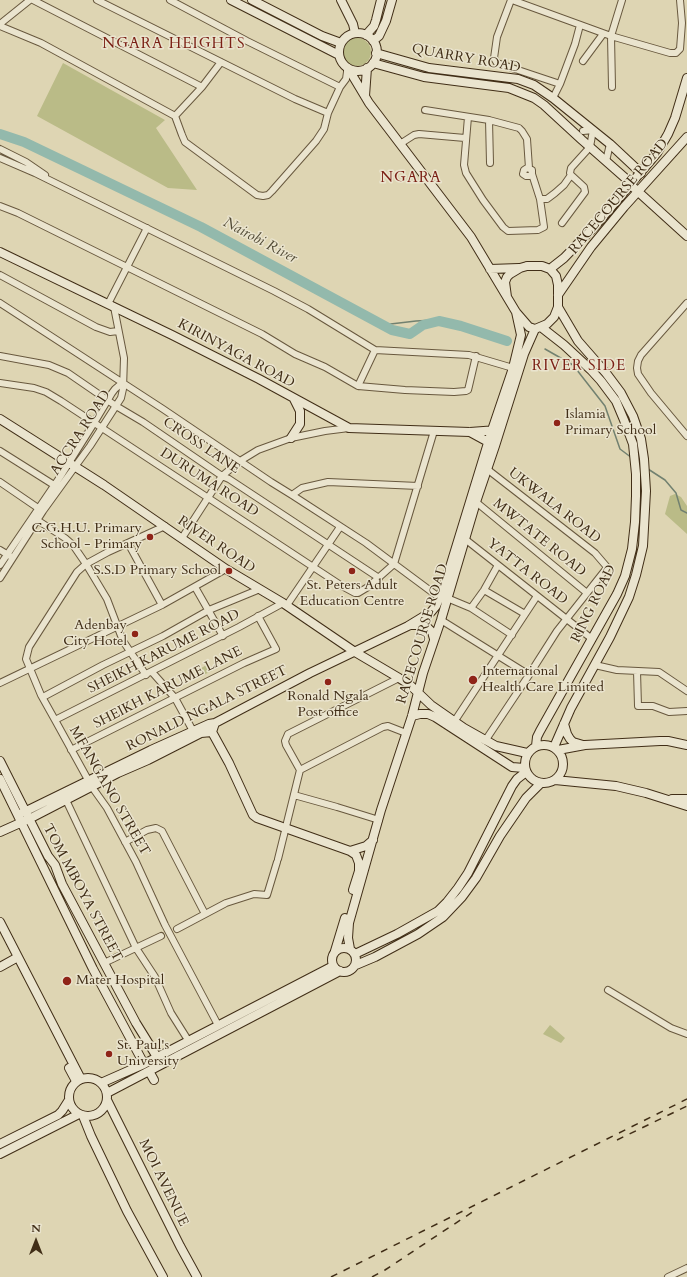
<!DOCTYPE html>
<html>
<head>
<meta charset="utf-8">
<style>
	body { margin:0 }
	#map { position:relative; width:687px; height:1277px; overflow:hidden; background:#ded5b3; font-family:Cardo,serif }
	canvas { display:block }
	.north { position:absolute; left:16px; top:1221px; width:40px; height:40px; -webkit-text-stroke:3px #eae4ce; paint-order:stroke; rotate:0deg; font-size:11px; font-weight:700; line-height:16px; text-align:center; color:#412e17 }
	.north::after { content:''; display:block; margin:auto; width:14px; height:18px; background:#412e17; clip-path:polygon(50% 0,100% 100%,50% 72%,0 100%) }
</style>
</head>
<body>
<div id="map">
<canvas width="687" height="1277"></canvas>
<div class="north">N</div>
</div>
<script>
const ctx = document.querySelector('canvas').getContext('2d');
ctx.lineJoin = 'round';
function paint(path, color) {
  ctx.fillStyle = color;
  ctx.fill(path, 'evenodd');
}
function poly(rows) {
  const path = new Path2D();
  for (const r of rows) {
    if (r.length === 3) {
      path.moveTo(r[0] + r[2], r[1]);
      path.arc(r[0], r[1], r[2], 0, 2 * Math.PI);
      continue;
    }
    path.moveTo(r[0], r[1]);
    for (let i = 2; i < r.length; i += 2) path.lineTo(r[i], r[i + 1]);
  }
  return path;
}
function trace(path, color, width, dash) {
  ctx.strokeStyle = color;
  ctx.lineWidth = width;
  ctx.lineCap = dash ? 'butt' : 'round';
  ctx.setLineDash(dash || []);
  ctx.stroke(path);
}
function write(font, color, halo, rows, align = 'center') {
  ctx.font = font + ' Cardo,serif';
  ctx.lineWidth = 3;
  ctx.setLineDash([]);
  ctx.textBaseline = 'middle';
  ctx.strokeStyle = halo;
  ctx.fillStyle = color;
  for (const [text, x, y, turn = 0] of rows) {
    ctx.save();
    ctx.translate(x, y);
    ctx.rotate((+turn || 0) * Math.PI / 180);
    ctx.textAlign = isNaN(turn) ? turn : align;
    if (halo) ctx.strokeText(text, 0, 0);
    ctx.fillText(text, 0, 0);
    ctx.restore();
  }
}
paint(poly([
	[357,52,14],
	[63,63,165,120,156,128,197,190,168,188,37,116],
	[675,494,681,497,687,506,687,534,665,514,670,496],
	[208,664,212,671,201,676,198,670],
	[550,1025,565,1038,561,1043,543,1034]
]), '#babb87');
trace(poly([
	[382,325,416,321,434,320,439,321],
	[545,349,573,365,605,406,620,449,632,458],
	[648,469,665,480,676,493,681,510,687,513]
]), '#728170', 1.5);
trace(poly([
	[0,134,24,142,201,227,392,330,410,334,423,325,439,321,461,326,507,341]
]), '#93b9ac', 10);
const street = poly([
	[33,0,202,87],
	[97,0,295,99,328,113],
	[170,0,247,41,340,87],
	[511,0,497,37,494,58,497,63,560,84],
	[512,0,611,36,670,53,676,53,680,49,682,23,680,0],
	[0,24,30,0],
	[0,26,41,43,175,116,182,135,185,142,257,195,263,196,268,195,272,191,316,141,324,129,328,113,340,87,346,79,347,72,347,68],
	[583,61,603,34],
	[612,87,611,36,622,0],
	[553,98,560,84,575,44,580,25],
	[425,110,489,120,519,128,522,131,527,139,529,168],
	[175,116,202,87,221,62],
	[468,117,464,165,466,173,483,200,503,227,508,231,538,230,544,227,540,199,532,174,532,170,527,168,524,170,523,174,526,176,529,176,532,174],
	[489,120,490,163],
	[400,144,414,135,419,134,465,138],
	[0,149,26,162,45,175],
	[0,158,35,173,274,291,308,309,375,350,358,386],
	[606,161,610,144],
	[540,199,547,199,555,193,564,185,571,175],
	[0,206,18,213,262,334,295,354,325,367,358,386,405,390,454,392,466,391,468,390,469,386,476,356],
	[562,223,585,192,584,187,571,175,570,173,571,168,590,147,593,130,583,131],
	[0,275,96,327,110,332,118,331],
	[0,303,163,409,271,482,292,495,366,543,440,598],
	[687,303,641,355,638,361,637,368,638,374,651,393,687,436],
	[108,304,147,228],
	[375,350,469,355,513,368],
	[0,356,49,365,68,373,116,406,143,422,222,476,229,479,379,578],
	[0,383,34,388,46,392,61,401,342,586,355,593,358,593,368,587,394,564,434,431],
	[0,451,54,485],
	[0,482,38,508],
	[292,495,302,488,328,482,418,486],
	[476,502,587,593],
	[37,520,65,538,73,545,86,564,107,599,123,641,146,675],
	[165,526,108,552,86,564,77,572,29,647,26,659,41,695,55,720,92,787,107,808,136,862,165,925,218,1025],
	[182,538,222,476,240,461,258,450,291,438,325,431,349,428],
	[465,539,592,639],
	[128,543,162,605],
	[0,550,10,556],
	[0,565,62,474,94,423,112,393,115,389,122,383],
	[0,578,43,511,90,446,121,398,123,389,124,358,114,307],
	[195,587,223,636],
	[484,590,525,614],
	[447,598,471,608,512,635],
	[287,605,340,527],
	[471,608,484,590,498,565],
	[441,620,529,675],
	[595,665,617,670,659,672,687,691],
	[637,671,638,706,653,706,669,712,687,711],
	[152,672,175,698,193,731],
	[0,683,162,605,226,569],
	[43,697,103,665,163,636,209,610,260,589],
	[55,720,239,627,283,603],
	[454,722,537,596],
	[485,741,529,675,557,631,606,569,607,567,595,553,487,469],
	[71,750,244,663,276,649,258,616],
	[300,770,286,745,285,741,288,734,399,678],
	[294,795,337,807,379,820],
	[66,800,136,948,155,977,171,1013,188,1040],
	[125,842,147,830,156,828,162,831,205,914],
	[278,859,300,770,383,727,388,726,406,733],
	[177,929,226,903,254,894,267,895,277,862],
	[104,963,161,936],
	[608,990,671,1028,687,1034],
	[668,1277,687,1268]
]);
const secondary = poly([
	[231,0,339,55],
	[252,0,322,36,341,43],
	[341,0,353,24,355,33],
	[358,52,19],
	[366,35,374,26,376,20,381,0],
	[373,41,379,36,386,21,392,0],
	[376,53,429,68,518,79,534,85,553,98,610,144,641,173],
	[373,63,424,77,509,88,534,98,544,105,582,140,632,184],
	[348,68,369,103,471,237,507,297],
	[365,96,367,68],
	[634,188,687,236],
	[0,252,172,335,259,379,349,428,470,432,497,430],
	[527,266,542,266,550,269,556,276,558,285,558,307,554,317,547,324,535,329,529,327,516,312,507,297,505,282,507,277,510,274,520,268,527,266],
	[490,269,519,268],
	[550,269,564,258,595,226,657,153,668,134,675,118,687,78],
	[558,295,591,247,624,207,687,137],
	[0,419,104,485,226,569,283,603,355,652,399,678,410,685,431,705,464,728,496,746,527,753],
	[470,432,492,444],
	[291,438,300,424,300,411,294,399],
	[411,625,419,625,428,628,432,632,434,639],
	[412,716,420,714,428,714,435,717,512,767,524,768],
	[215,723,212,732,229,763,253,815,257,818,350,851,356,855,359,863,359,871,353,890],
	[564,724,567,734,570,739,573,742,583,745],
	[544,764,19],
	[536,746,537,737,540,731,617,594,625,576,632,549,635,522,636,496,636,474,633,444,624,420,616,401,601,381,591,370,564,345,541,327],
	[554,747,571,708,610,637,629,597,636,575,643,546,646,491,644,459,641,439,633,416,621,393,606,373,578,341,558,307],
	[558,750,585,745,660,741,668,741,687,745],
	[0,761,48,856,55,865,62,884,103,961,136,1023,157,1057],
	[0,779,93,969,144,1064],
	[555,780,616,786,646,793,687,806],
	[672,799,687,799],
	[18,815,151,750,209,724,215,723,310,673,408,626,431,612,436,606,443,590,492,430,513,368,521,335,516,312],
	[0,832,29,819,118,773,148,760,201,733,212,732],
	[350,851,366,846,373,840],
	[0,922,81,1079],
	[344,960,12],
	[350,949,348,938,349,923,381,810,412,716,423,673,441,620,476,502,495,446,524,354,535,329],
	[335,951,345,918],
	[355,954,397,934,438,911,447,902,458,888,468,873,512,786,517,779,526,772],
	[356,965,375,957,418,934,443,917,462,897,476,878,500,836,526,798,541,783],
	[0,967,18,957],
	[69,1068,76,1081],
	[149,1071,154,1080],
	[88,1097,19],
	[101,1083,144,1064,333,966],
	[107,1093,340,971],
	[107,1100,180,1246,197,1277],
	[83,1116,91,1136,127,1211,163,1277],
	[0,1144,58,1115,62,1111,69,1100],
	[0,1154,79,1114]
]);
trace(street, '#68583e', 8);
trace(secondary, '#412e17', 10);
trace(street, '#eae4ce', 6);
trace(secondary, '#eae4ce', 8);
trace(poly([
	[617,1140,687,1106],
	[331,1277,687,1099],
	[372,1277,385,1270,477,1209]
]), '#412e17', 1.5, [7, 7]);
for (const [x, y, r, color] of [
	[557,423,4,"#8f2418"],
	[150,537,4,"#8f2418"],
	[229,571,4,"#8f2418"],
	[352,571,4,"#8f2418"],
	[135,634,4,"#8f2418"],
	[473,680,5,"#8f2418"],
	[328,682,4,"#8f2418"],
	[67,981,5,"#8f2418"],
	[109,1054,4,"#8f2418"]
]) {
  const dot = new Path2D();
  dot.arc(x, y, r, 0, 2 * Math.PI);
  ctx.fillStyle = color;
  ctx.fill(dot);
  trace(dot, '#eae4ce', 1.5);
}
write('14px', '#412e17', '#eae4ce', [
	["QUARRY ROAD",466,59,10],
	["RACECOURSE ROAD",619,197,-50],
	["KIRINYAGA ROAD",236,354,28],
	["ACCRA ROAD",81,433,-57],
	["CROSS LANE",201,446,34],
	["DURUMA ROAD",209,483,33],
	["UKWALA ROAD",554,506,38],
	["MWTATE ROAD",539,538,39],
	["RIVER ROAD",216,545,34],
	["YATTA ROAD",527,572,38],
	["RING ROAD",594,604,-64],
	["RACECOURSE ROAD",423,634,-73],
	["SHEIKH KARUME ROAD",164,652,-27],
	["SHEIKH KARUME LANE",168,688,-27],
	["RONALD NGALA STREET",207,709,-26],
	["MFANGANO STREET",109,791,60],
	["TOM MBOYA STREET",82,893,62],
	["MOI AVENUE",163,1183,64]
]);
write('14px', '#412e17', '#eae4ce', [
	["Islamia",565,415],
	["Primary School",565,431],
	["C.G.H.U. Primary",142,529,"right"],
	["School - Primary",142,545,"right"],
	["S.S.D Primary School",221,571,"right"],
	["St. Peters Adult",352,586,"center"],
	["Education Centre",352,602,"center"],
	["Adenbay",127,626,"right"],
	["City Hotel",127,642,"right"],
	["International",482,672],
	["Health Care Limited",482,688],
	["Ronald Ngala",328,697,"center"],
	["Post office",328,713,"center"],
	["Mater Hospital",76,981],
	["St. Paul's",117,1046],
	["University",117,1062]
], 'left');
ctx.letterSpacing = '1px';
write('15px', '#7a1f14', '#eae4ce', [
	["NGARA HEIGHTS",174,45],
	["NGARA",411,179],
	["RIVER SIDE",579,367]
]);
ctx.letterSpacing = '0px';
write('italic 15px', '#514a35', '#eae4ce', [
	["Nairobi River",260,241,28]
]);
</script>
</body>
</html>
